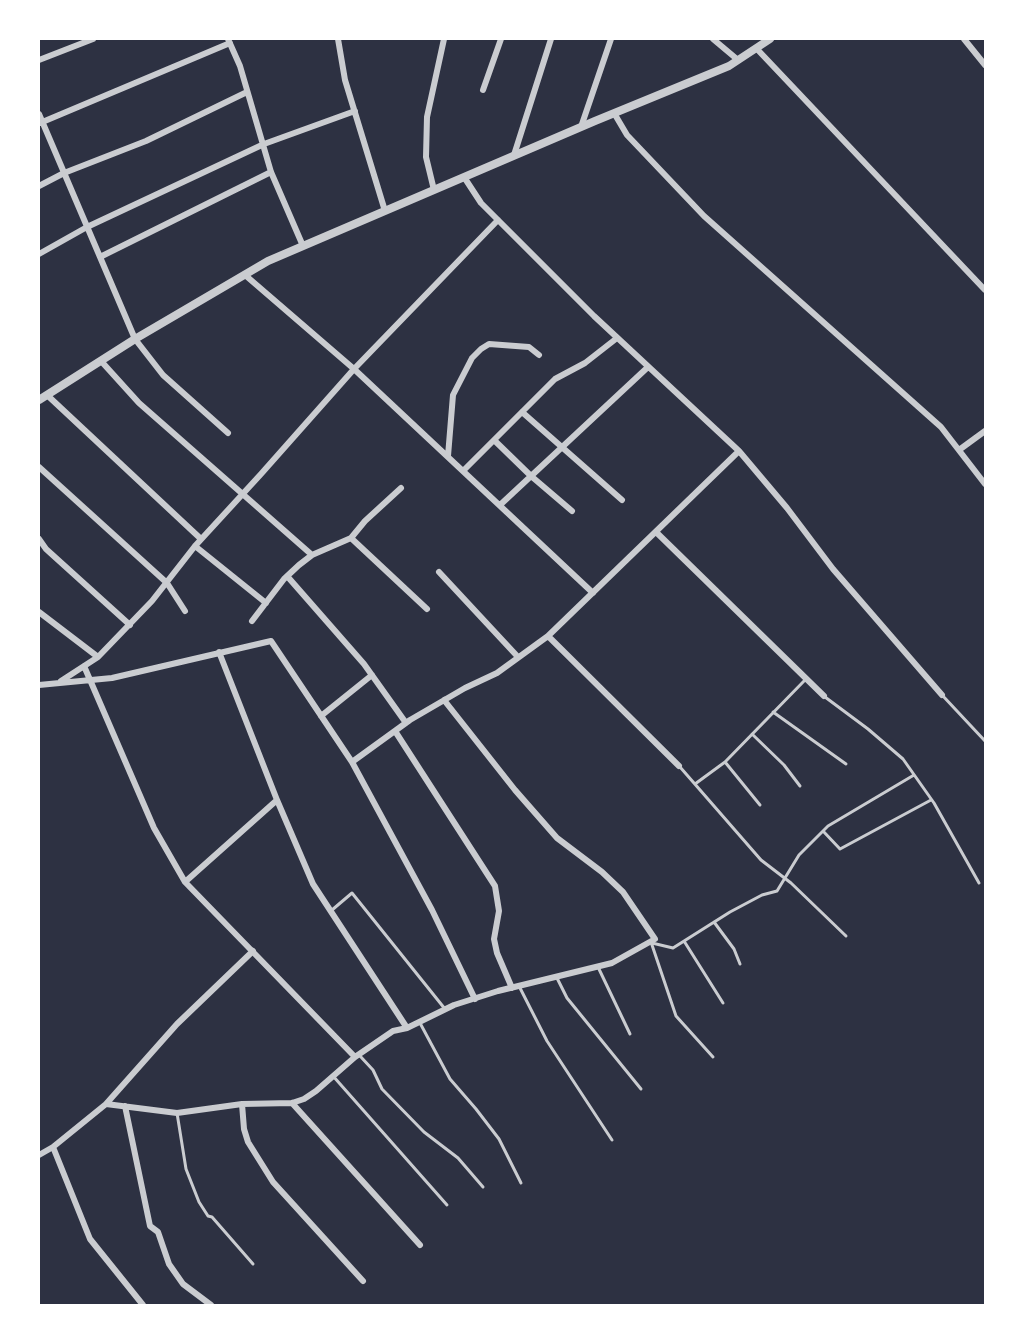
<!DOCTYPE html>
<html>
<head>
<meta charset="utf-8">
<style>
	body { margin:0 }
	#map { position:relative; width:1024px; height:1344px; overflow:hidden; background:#2d3142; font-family:"Archivo Narrow",sans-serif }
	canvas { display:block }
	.frame { position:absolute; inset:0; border:40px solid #fff; pointer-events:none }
</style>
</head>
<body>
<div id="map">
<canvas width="1024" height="1344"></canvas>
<div class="frame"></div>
</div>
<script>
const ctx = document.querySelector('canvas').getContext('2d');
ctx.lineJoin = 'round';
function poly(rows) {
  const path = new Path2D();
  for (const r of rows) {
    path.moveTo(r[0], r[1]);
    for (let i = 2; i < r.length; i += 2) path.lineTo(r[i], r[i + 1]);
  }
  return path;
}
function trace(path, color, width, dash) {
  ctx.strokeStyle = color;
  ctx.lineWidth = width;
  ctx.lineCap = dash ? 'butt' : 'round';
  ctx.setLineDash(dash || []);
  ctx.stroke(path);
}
trace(poly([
	[942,695,985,741],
	[825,697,868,729,903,759,934,803,979,883],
	[773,712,846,764],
	[752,734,784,765,800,786],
	[725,762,760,805],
	[680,767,761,860,791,883,846,936],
	[695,784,725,762,805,680],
	[823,831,840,849,931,800],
	[332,910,352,893,445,1009],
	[714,922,734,949,740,964],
	[684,941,723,1003],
	[651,942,676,1016,713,1057],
	[652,943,673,948,730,912,762,895,777,891,799,855,828,826,914,775],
	[598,967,630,1034],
	[557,978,567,998,641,1089],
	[519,986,547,1041,612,1140],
	[420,1023,450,1079,476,1109,499,1139,521,1183],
	[360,1056,373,1070,382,1089,424,1132,458,1158,483,1187],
	[333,1076,447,1205],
	[177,1113,186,1169,199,1202,208,1216,212,1217,253,1264]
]), '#caccd0', 3);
trace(poly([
	[228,39,240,66,271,172,303,246],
	[338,39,345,80,385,211],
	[713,39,738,60],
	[964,39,985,65],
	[756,48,985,290],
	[39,60,93,39],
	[483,90,501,39],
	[614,113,627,135,704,216,941,427,985,484],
	[39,114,135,339,163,375,228,433],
	[40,123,230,43],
	[581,127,611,39],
	[514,155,551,39],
	[464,177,481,203,594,316,739,451,787,508,833,569,942,695],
	[39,186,64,173,146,141,247,92],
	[434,190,426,157,427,117,444,39],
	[39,254,87,227,264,144,355,111],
	[100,257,271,172],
	[245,275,354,369,593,593],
	[101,361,139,403,312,555],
	[47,395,201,539],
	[522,412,622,500],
	[494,440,531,476,572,511],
	[959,450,985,431],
	[448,456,453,395,472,358,481,349,489,344,529,347,539,355],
	[39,467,167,583,185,611],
	[463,471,555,379,585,363,617,338],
	[500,505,648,367],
	[656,532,824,696],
	[351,538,427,609],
	[39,539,46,549,130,625],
	[195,546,266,603],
	[439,572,518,657],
	[287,576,364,664,406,723],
	[39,612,98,657],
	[252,621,284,579,299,565,312,555,351,538,365,521,401,488],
	[548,636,679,766],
	[219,652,277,800,313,884,407,1028],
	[84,666,154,828,185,882,355,1057],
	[61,681,98,657,152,601,195,546,261,474,354,369,498,220],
	[39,685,112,678,271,641,352,762,432,910,475,999],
	[321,716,372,675],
	[395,731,495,886,499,911,494,939,497,953,512,988],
	[352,762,410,720,465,688,497,673,548,636,739,451],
	[185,882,277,800],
	[292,1103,420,1245],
	[106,1104,177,1113,242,1104,292,1103,304,1099,316,1091,355,1057,393,1031,407,1028,454,1005,498,991,612,963,655,939,623,892,602,872,557,838,515,790,444,700],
	[242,1104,244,1129,248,1142,273,1182,363,1281],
	[125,1106,150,1226,158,1232,169,1264,183,1284,211,1305],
	[53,1147,90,1239,143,1305],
	[39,1155,53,1147,106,1104,177,1024,253,951]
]), '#caccd0', 6);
trace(poly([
	[39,400,135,339,268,261,595,121,729,66,770,39]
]), '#caccd0', 8);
</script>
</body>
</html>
